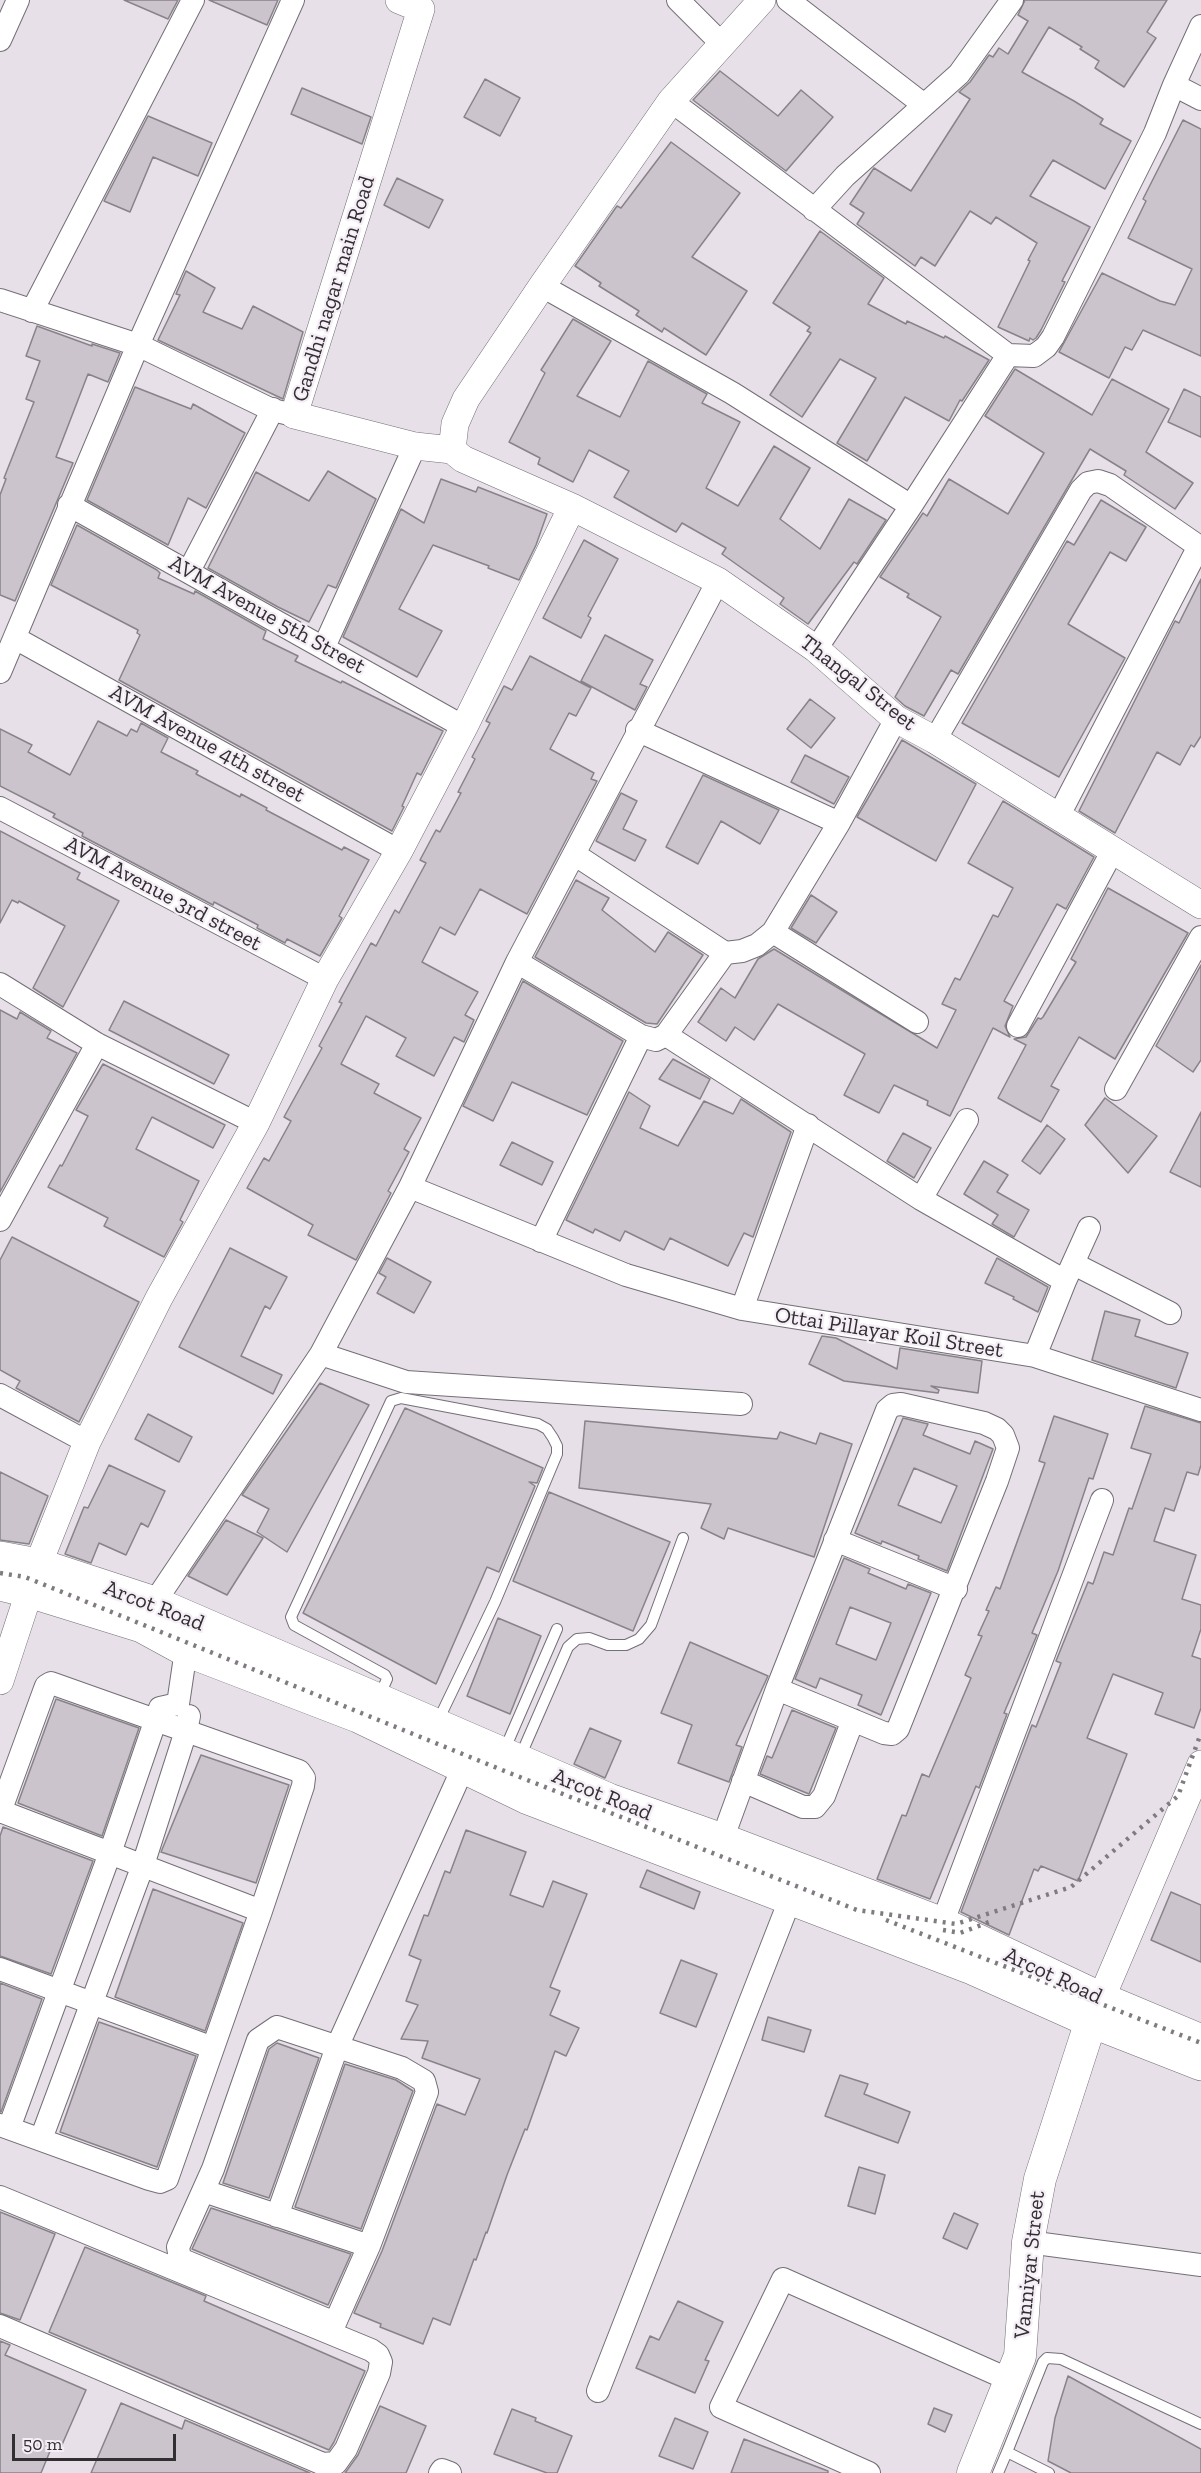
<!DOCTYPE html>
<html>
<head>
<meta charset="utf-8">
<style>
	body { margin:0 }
	#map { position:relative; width:1201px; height:2473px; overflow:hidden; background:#e7e0e9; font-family:"Zilla Slab",serif }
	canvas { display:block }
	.scale { position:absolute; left:12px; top:2434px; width:164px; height:27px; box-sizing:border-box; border:3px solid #322f32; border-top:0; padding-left:8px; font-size:18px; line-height:21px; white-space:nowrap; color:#322f32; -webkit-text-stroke:4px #f5eef6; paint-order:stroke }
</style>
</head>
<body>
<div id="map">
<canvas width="1201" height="2473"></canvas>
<div class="scale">50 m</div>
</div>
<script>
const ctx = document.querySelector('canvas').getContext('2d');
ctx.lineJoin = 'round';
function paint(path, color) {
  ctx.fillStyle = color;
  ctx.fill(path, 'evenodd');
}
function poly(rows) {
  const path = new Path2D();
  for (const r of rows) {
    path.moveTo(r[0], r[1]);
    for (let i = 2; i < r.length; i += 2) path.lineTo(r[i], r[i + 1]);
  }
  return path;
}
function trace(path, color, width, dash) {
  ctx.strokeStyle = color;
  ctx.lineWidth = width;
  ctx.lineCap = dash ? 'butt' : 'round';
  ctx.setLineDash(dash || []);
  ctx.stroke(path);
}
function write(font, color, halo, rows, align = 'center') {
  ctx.font = font + ' "Zilla Slab",serif';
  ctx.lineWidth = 4.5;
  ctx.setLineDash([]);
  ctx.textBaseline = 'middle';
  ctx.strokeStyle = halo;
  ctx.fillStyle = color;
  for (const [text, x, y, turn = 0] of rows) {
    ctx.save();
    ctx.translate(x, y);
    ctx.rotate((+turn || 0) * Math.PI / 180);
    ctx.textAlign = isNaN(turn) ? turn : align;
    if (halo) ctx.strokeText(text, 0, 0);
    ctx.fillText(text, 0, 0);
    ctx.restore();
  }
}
const building = poly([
	[124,0,178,0,168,19,124,0],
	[209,0,278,0,267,25,209,0],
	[1025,0,1167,0,1147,32,1156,38,1124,87,1095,68,1099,61,1080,49,1082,47,1049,27,1022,72,1074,101,1103,119,1100,124,1131,141,1105,189,1053,160,1030,196,1090,227,1062,281,1065,282,1041,330,1036,338,1033,340,1030,338,1029,341,998,327,1030,261,1028,260,1037,243,996,217,991,224,970,211,935,266,921,257,915,266,857,224,864,213,850,204,874,168,911,191,970,99,959,92,970,82,989,55,993,57,999,48,1008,54,1028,21,1018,15,1025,0],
	[720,71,778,116,801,90,833,117,786,171,693,100,720,71],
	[485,79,520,98,500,136,464,117,485,79],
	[302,88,371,117,362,144,291,114,302,88],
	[148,116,212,143,198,176,153,157,130,212,104,201,148,116],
	[1183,120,1201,129,1201,356,1143,330,1132,350,1125,347,1109,378,1059,352,1102,273,1160,301,1175,305,1192,269,1128,238,1146,201,1143,199,1183,120],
	[671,142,740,193,692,257,747,291,706,355,664,328,662,332,636,315,639,311,599,286,601,283,575,266,617,206,621,208,671,142],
	[397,178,443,200,429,228,384,205,397,178],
	[820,231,884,278,868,304,906,324,907,321,944,338,945,336,989,360,962,401,960,400,949,421,905,397,867,461,837,443,876,378,840,359,802,417,770,395,811,333,807,331,810,327,773,303,820,231],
	[186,271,215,288,203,312,242,329,253,306,303,332,283,399,158,340,180,295,176,294,186,271],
	[573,319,611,341,577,396,620,417,648,361,707,394,702,403,740,422,706,488,738,506,774,446,810,468,780,519,820,549,849,499,886,520,857,564,854,562,808,624,780,604,784,598,722,554,726,548,682,523,676,532,614,497,629,471,589,450,573,482,538,464,540,458,509,442,545,373,541,370,573,319],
	[37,326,92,346,92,344,120,353,108,382,88,374,56,457,73,463,15,601,0,595,0,495,6,479,4,478,34,402,26,399,40,361,26,356,37,326],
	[1015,369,1092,415,1112,379,1169,409,1146,452,1193,483,1175,509,1124,475,1126,471,1090,449,958,674,951,670,924,716,905,706,895,697,941,617,907,597,909,594,880,577,923,513,927,516,949,479,1008,514,1044,453,985,416,1015,369],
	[135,387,191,409,193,404,245,433,206,508,188,498,168,545,87,500,135,387],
	[1184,389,1201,397,1201,437,1168,422,1184,389],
	[328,471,376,499,336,588,328,585,309,622,278,607,208,568,256,472,309,501,328,471],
	[441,479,476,492,478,487,547,514,536,545,519,580,488,568,489,566,433,545,399,609,442,631,417,677,343,637,401,509,424,523,441,479],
	[1101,500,1146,527,1126,561,1110,552,1068,624,1125,658,1059,777,962,723,1067,541,1074,545,1101,500],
	[77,525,157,570,160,573,158,578,194,594,195,591,266,631,263,639,298,656,295,661,341,683,342,681,443,731,421,775,417,773,402,806,404,807,392,831,119,680,140,635,137,633,138,630,51,585,77,525],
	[584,540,618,559,588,616,591,618,581,638,543,618,584,540],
	[1201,579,1201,736,1194,747,1191,745,1180,765,1157,752,1115,833,1079,811,1175,621,1179,623,1201,579],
	[605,635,653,660,640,684,647,687,635,710,581,681,605,635],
	[530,656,591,688,576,716,569,713,550,749,594,773,591,779,597,781,527,914,480,889,455,935,440,927,422,962,478,992,465,1015,474,1020,464,1042,454,1037,434,1076,396,1056,406,1038,366,1016,341,1064,379,1084,374,1093,421,1118,404,1149,409,1152,388,1191,391,1193,356,1260,308,1235,313,1225,247,1188,264,1158,269,1161,291,1121,284,1117,322,1048,319,1046,342,1003,339,1002,371,943,376,946,395,910,399,913,426,863,420,860,436,830,440,832,461,793,458,792,475,759,472,757,490,723,486,721,504,686,512,690,530,656],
	[810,699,835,718,811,748,787,729,810,699],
	[98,721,127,736,131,729,137,732,141,723,168,738,161,752,198,771,196,774,240,797,241,794,267,808,266,810,342,850,344,847,369,860,339,916,342,918,320,956,287,939,285,943,257,928,258,925,214,902,213,905,82,836,83,833,53,817,55,814,0,786,0,729,32,745,28,752,70,775,98,721],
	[902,740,976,784,936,861,857,817,902,740],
	[805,755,849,777,834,804,791,782,805,755],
	[703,775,779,810,760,844,721,821,698,864,666,847,703,775],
	[621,793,637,801,623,829,646,840,635,861,596,841,621,793],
	[1003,801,1094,857,1066,909,1057,904,1004,1001,1013,1006,1005,1026,1010,1037,993,1028,950,1116,927,1105,928,1101,894,1085,879,1113,844,1095,865,1054,778,1004,754,1040,735,1027,726,1041,698,1022,721,988,735,998,758,959,774,949,937,1048,956,1010,942,1004,955,978,960,980,993,915,998,917,1013,888,968,863,1003,801],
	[0,831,80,873,77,879,119,901,63,1007,33,988,65,926,19,901,18,903,12,900,0,923,0,831],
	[576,880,609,898,602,910,655,952,668,932,703,955,657,1024,646,1023,535,957,576,880],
	[1108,888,1188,933,1115,1059,1079,1037,1051,1086,1059,1090,1041,1122,998,1098,1026,1045,1014,1039,1026,1037,1038,1018,1041,1019,1043,1017,1076,962,1071,959,1108,888],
	[811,895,837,912,816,943,791,928,811,895],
	[1201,965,1201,1060,1193,1072,1156,1046,1201,965],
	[523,981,623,1041,587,1115,512,1082,493,1121,463,1106,523,981],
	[124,1001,229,1055,214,1084,109,1030,124,1001],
	[0,1010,17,1019,20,1012,51,1031,47,1038,77,1053,0,1192,0,1010],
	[673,1059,710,1079,700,1099,659,1079,673,1059],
	[103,1064,225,1125,213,1148,152,1117,136,1149,199,1181,180,1220,183,1222,164,1257,104,1226,108,1218,48,1187,60,1165,62,1166,88,1116,76,1110,103,1064],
	[629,1092,650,1106,640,1128,678,1146,704,1101,733,1114,741,1099,791,1132,753,1237,744,1233,728,1266,670,1238,664,1250,625,1231,620,1241,595,1229,593,1233,566,1220,629,1092],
	[1105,1098,1157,1136,1128,1173,1085,1125,1105,1098],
	[1201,1112,1201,1187,1170,1172,1201,1112],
	[1047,1125,1065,1139,1040,1174,1022,1161,1047,1125],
	[903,1133,931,1148,914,1178,887,1161,903,1133],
	[512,1142,553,1162,542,1185,500,1165,512,1142],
	[984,1161,1008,1175,997,1192,1029,1210,1014,1237,992,1224,998,1215,964,1194,984,1161],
	[12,1237,139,1302,79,1422,16,1388,20,1381,0,1370,0,1260,12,1237],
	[230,1248,287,1277,270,1309,265,1306,241,1356,282,1375,273,1394,179,1347,230,1248],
	[387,1258,431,1282,414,1313,377,1293,386,1277,379,1273,387,1258],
	[997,1258,1048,1287,1038,1312,1013,1299,1014,1297,985,1283,997,1258],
	[1105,1311,1140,1320,1135,1336,1188,1353,1176,1388,1092,1360,1105,1311],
	[822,1336,836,1338,897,1369,900,1348,982,1361,978,1393,931,1386,939,1390,938,1393,844,1381,809,1364,822,1336],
	[320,1383,369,1405,287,1552,257,1532,269,1509,242,1495,320,1383],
	[1145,1406,1201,1423,1201,1465,1198,1475,1187,1472,1174,1511,1165,1508,1154,1541,1196,1555,1182,1599,1201,1605,1201,1629,1192,1656,1201,1659,1201,1708,1194,1728,1155,1714,1163,1693,1113,1674,1087,1738,1127,1754,1078,1881,1041,1866,1038,1871,1034,1869,1009,1935,961,1912,1032,1725,1036,1727,1061,1663,1056,1661,1088,1582,1093,1584,1104,1552,1113,1555,1129,1508,1132,1509,1151,1454,1131,1448,1145,1406],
	[405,1408,543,1468,537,1483,529,1482,535,1486,499,1572,487,1567,436,1684,303,1613,405,1408],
	[148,1414,192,1437,179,1462,135,1439,148,1414],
	[1054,1416,1108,1434,1093,1479,1089,1478,1058,1571,1032,1633,1037,1635,1004,1713,1007,1714,979,1788,976,1786,930,1899,877,1879,902,1815,906,1816,922,1774,929,1777,971,1678,965,1675,982,1636,978,1635,989,1611,986,1610,996,1587,1000,1589,1029,1509,1045,1463,1039,1461,1054,1416],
	[903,1418,928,1424,923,1435,970,1454,975,1441,993,1449,947,1571,918,1559,919,1556,882,1541,881,1544,855,1533,903,1418],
	[914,1468,957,1486,941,1523,898,1505,914,1468],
	[585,1421,777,1439,780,1432,816,1444,820,1433,852,1444,814,1557,728,1528,724,1539,701,1528,711,1504,579,1488,585,1421],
	[109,1465,165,1491,148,1527,141,1523,126,1555,99,1543,91,1563,65,1554,84,1507,88,1508,109,1465],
	[0,1472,48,1496,29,1544,0,1540,0,1472],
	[549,1492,670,1542,633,1631,513,1581,549,1492],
	[226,1520,263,1538,227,1595,188,1576,226,1520],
	[844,1558,870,1569,868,1573,906,1589,908,1584,931,1593,881,1715,858,1705,862,1695,820,1678,816,1688,795,1679,844,1558],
	[850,1607,891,1623,876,1660,836,1644,850,1607],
	[498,1618,541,1636,510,1714,467,1696,498,1618],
	[690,1642,768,1676,736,1745,742,1747,729,1782,678,1763,692,1725,661,1713,690,1642],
	[56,1699,139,1728,102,1836,18,1803,56,1699],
	[792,1710,836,1728,809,1794,760,1774,767,1756,772,1758,792,1710],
	[590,1728,621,1741,605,1778,574,1764,590,1728],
	[201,1755,289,1785,256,1883,161,1852,201,1755],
	[3,1827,93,1861,51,1974,0,1956,0,1836,3,1827],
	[466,1830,526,1852,510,1895,543,1907,553,1881,587,1894,550,1987,560,1991,550,2015,579,2028,566,2056,555,2051,527,2130,525,2129,507,2175,487,2233,486,2232,476,2260,474,2259,450,2325,433,2318,423,2344,380,2327,381,2324,354,2313,382,2251,437,2104,465,2115,480,2079,422,2058,428,2041,401,2039,418,2005,406,2001,421,1960,409,1955,424,1915,428,1916,445,1871,450,1873,466,1830],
	[647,1870,700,1892,694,1909,640,1887,647,1870],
	[153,1889,243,1923,205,2031,115,1997,153,1889],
	[1171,1892,1201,1905,1201,1962,1151,1940,1171,1892],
	[681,1960,717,1974,696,2027,660,2013,681,1960],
	[0,1983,42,1999,1,2112,0,2112,0,1983],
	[768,2017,811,2030,804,2052,762,2040,768,2017],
	[99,2022,196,2056,157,2167,60,2132,99,2022],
	[277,2043,319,2058,269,2198,223,2183,269,2049,277,2043],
	[345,2064,396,2080,413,2091,361,2229,295,2207,345,2064],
	[840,2075,868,2084,864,2094,910,2112,898,2143,825,2116,840,2075],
	[859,2167,885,2175,875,2214,848,2206,859,2167],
	[211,2208,351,2254,328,2305,192,2249,211,2208],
	[0,2212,55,2234,20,2320,0,2313,0,2212],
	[954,2213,978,2224,967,2249,943,2238,954,2213],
	[85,2247,206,2296,204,2301,365,2371,334,2442,329,2450,49,2332,85,2247],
	[678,2301,723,2322,705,2360,709,2361,695,2393,636,2368,650,2336,659,2340,678,2301],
	[0,2341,10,2345,5,2355,86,2390,61,2447,53,2444,41,2473,0,2473,0,2341],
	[1068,2376,1201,2449,1201,2473,1071,2473,1048,2461,1055,2418,1068,2376],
	[121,2403,182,2429,185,2420,310,2473,91,2473,121,2403],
	[380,2406,426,2426,406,2473,345,2473,358,2455,380,2406],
	[934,2408,952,2415,945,2432,928,2424,934,2408],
	[512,2409,536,2418,535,2421,572,2436,557,2473,547,2473,494,2454,512,2409],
	[675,2418,708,2432,693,2469,659,2456,675,2418],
	[744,2439,828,2471,828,2473,731,2473,744,2439]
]);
paint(building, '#cbc4cc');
trace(building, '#888289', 1.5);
const service = poly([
	[379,1697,387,1679,385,1675,294,1625,291,1617,391,1401,401,1398,538,1424,547,1429,553,1438,557,1446,557,1454,495,1602,437,1723],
	[504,1751,557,1629],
	[520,1757,568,1647,577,1639,589,1638,608,1645,626,1645,639,1639,651,1625,683,1538],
	[998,2473,1007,2452],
	[1049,2473,1007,2452,1043,2362,1047,2358,1061,2359,1201,2424]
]);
const minor = poly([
	[678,0,721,43],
	[788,0,924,105],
	[0,40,18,0],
	[1174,85,1201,26],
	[671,101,1008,355],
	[814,210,845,176,959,74,1012,0],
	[542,286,732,393,911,506],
	[0,300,138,345,272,410,294,415],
	[32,311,193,0],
	[69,505,464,727],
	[189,571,273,409],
	[15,638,399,851],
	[324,647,415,446],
	[816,649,911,506,1008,355,1034,356,1046,347,1053,337,1155,133,1174,85,1201,99],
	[0,672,138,345,293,0],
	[637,730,839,823],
	[935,740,1081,490,1088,483,1098,481,1110,485,1201,548],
	[0,808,325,979],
	[1058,817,1199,546],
	[574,854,725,953],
	[773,932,917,1022],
	[517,962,641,1036,541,1241],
	[0,984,97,1044,256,1123],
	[1018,1026,1113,850],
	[666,1035,921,1199,1065,1281],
	[641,1036,656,1040,666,1035,725,953,742,951,757,945,773,932,839,823,896,719],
	[1116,1089,1201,937],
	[410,1187,626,1275,742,1309,1035,1356,1201,1410],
	[921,1199,967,1120],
	[0,1220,97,1044],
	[1074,1264,1170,1313],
	[742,1309,808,1125],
	[321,1354,406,1382,741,1404],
	[1035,1356,1065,1281,1089,1228],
	[0,1395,87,1442],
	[835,1540,956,1589],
	[154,1603,321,1354,410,1187,517,962,718,581],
	[743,1781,803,1807,815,1807,824,1796,853,1720],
	[0,1811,261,1911,167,2179,160,2182,149,2179,0,2125],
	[0,1812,43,1694,46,1686,51,1683,299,1771,304,1778,303,1786,261,1911],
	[722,1840,777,1689,887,1410,893,1405,901,1404,984,1423,997,1429,1003,1435,1008,1448,997,1481,898,1729,892,1734,884,1733,777,1689],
	[942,1924,1102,1500],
	[0,1969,213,2048],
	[277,2027,402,2068,424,2081,427,2092,369,2246,335,2323,180,2259,178,2247,213,2169,258,2040,277,2027],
	[9,2128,110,1853,156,1719,160,1708,178,1704,186,1650],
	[41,2139,143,1865,186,1731,189,1716],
	[204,2191,369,2246],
	[0,2197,371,2350,378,2355,381,2362,379,2373,346,2449,336,2463,323,2464,0,2326],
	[277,2216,337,2047,463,1768],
	[1028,2242,1201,2265],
	[598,2391,791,1897],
	[440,2473,442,2470,450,2473],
	[869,2473,721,2407,783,2279,1010,2380]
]);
const tertiary = poly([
	[399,0,421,9,294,415,415,446,452,450],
	[452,450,463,459,572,507,718,581,816,649,896,719,935,740,1201,905],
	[452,450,455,424,466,399,542,286,671,101,762,0],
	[0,1681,38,1565,87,1442,159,1298,256,1123,325,979,399,851,464,727,572,507],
	[1101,1999,1201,1764]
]);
const secondary = poly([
	[973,2473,1020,2356,1028,2242,1040,2179,1091,2021]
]);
const primary = poly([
	[0,1558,38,1565,154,1603,609,1800,722,1840,942,1924,1101,1999,1201,2041],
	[0,1584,29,1591,142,1626,186,1650,358,1716,526,1797,970,1967,1091,2021,1201,2064]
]);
trace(service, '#746e76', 12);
trace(minor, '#746e76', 24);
trace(tertiary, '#746e76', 28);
trace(secondary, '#746e76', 33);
trace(primary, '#746e76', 34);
trace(service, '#fff', 10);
trace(minor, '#fff', 22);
trace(tertiary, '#fff', 27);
trace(secondary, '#fff', 32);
trace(primary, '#fff', 33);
trace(poly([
	[0,1573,25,1577,507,1772,857,1910,956,1924,1071,1887,1178,1796,1201,1733],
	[886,1920,1201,2043],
	[943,1930,960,1933,989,1922]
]), '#807b81', 4.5, [3, 6]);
write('22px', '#322f32', '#f5eef6', [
	["Gandhi nagar main Road",334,289,-73],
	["AVM Avenue 5th Street",267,615,29],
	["Thangal Street",858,683,38],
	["AVM Avenue 4th street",207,744,29],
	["AVM Avenue 3rd street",163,894,28],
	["Ottai Pillayar Koil Street",889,1333,9],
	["Arcot Road",154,1606,21],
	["Arcot Road",602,1795,22],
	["Arcot Road",1053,1976,25],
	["Vanniyar Street",1030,2265,-84]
]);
</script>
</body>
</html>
